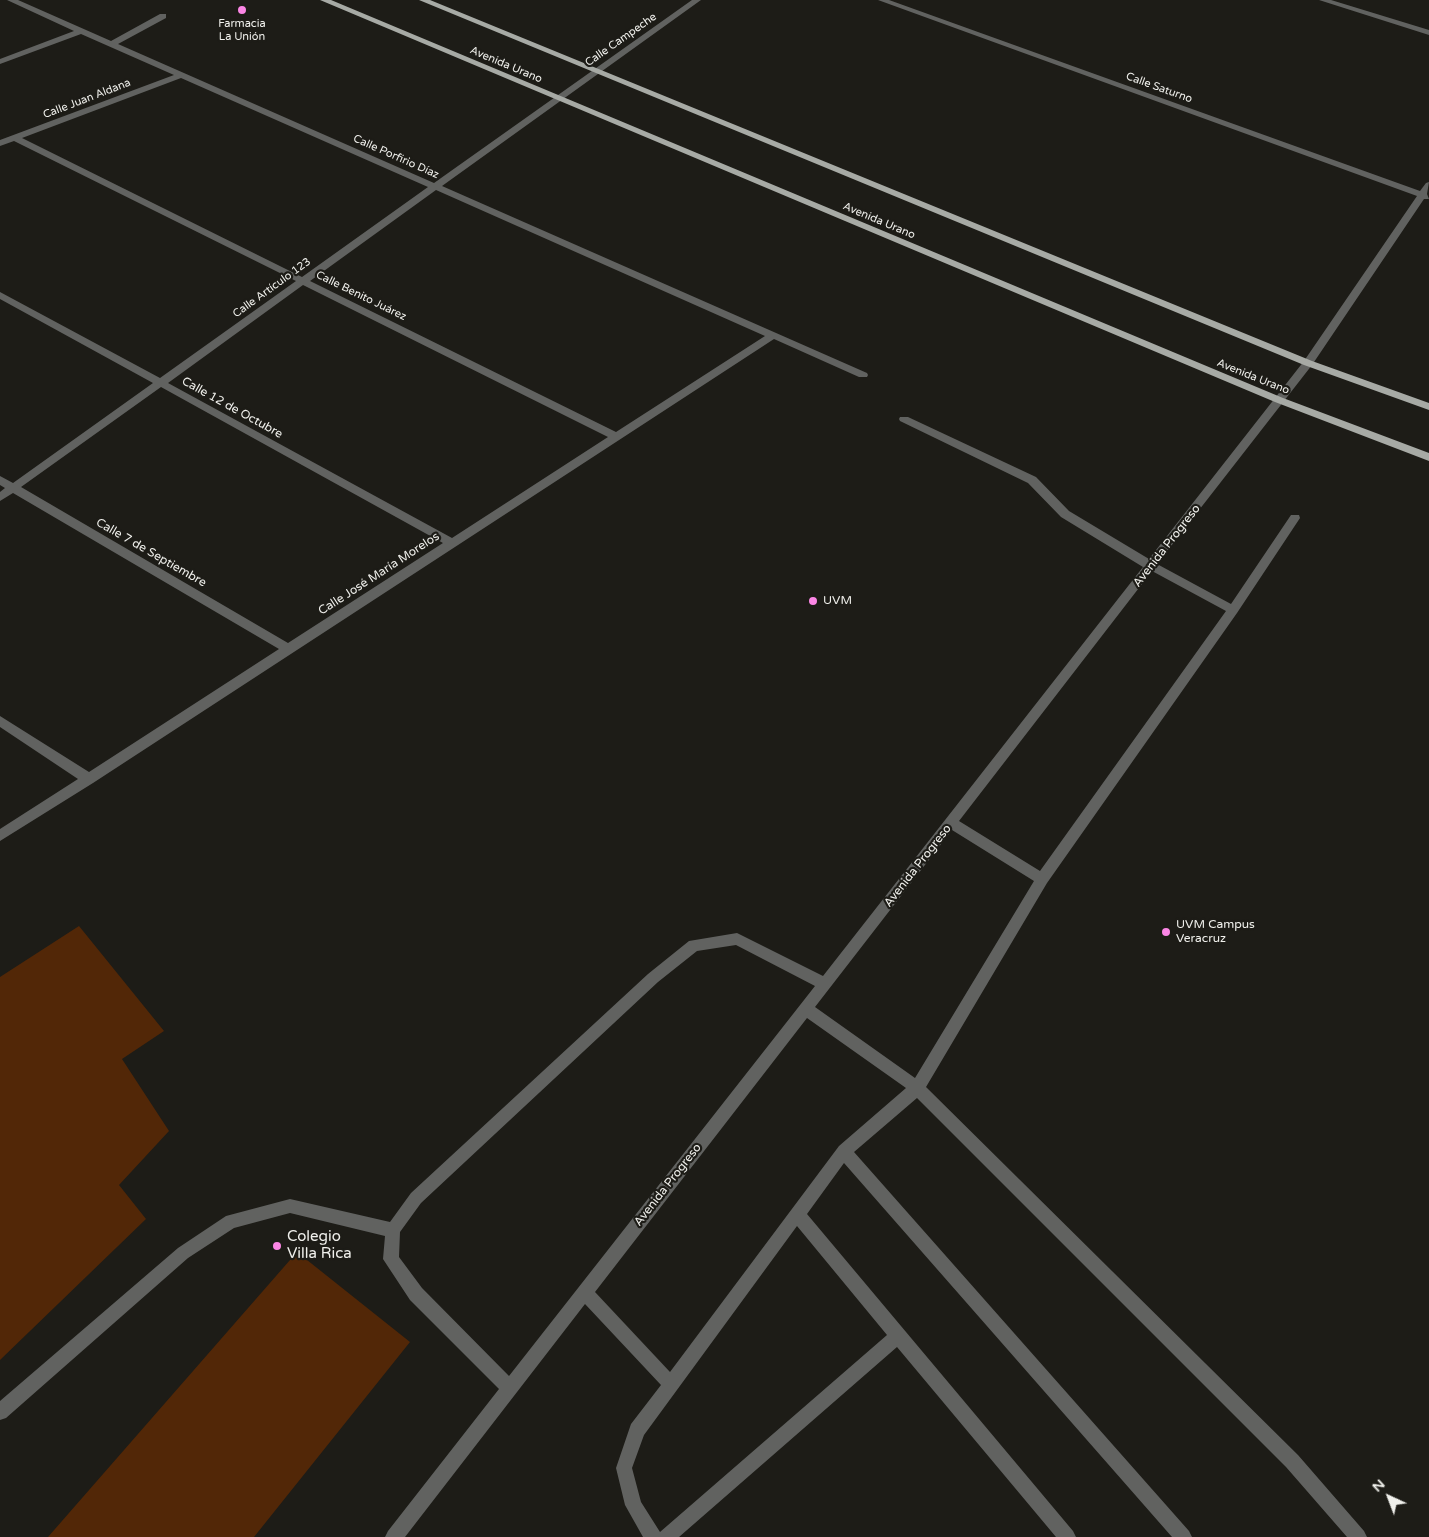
<!DOCTYPE html>
<html>
<head>
<meta charset="utf-8">
<style>
	body { margin:0 }
	#map { position:relative; width:1429px; height:1537px; overflow:hidden; background:#1d1c17; font-family:"Varela Round",sans-serif }
	canvas { display:block }
	.north { position:absolute; left:1364px; top:1472px; width:50px; height:50px; -webkit-text-stroke:4px #1d1c17; paint-order:stroke; rotate:317deg; font-size:14px; font-weight:700; line-height:20px; text-align:center; color:#f0f0ec }
	.north::after { content:''; display:block; margin:auto; width:18px; height:22px; background:#f0f0ec; clip-path:polygon(50% 0,100% 100%,50% 72%,0 100%) }
</style>
</head>
<body>
<div id="map">
<canvas width="1429" height="1537"></canvas>
<div class="north">N</div>
</div>
<script>
const ctx = document.querySelector('canvas').getContext('2d');
ctx.lineJoin = 'round';
function paint(path, color) {
  ctx.fillStyle = color;
  ctx.fill(path, 'evenodd');
}
function poly(rows) {
  const path = new Path2D();
  for (const r of rows) {
    path.moveTo(r[0], r[1]);
    for (let i = 2; i < r.length; i += 2) path.lineTo(r[i], r[i + 1]);
  }
  return path;
}
function trace(path, color, width, dash) {
  ctx.strokeStyle = color;
  ctx.lineWidth = width;
  ctx.lineCap = dash ? 'butt' : 'round';
  ctx.setLineDash(dash || []);
  ctx.stroke(path);
}
function write(font, color, halo, rows, align = 'center') {
  ctx.font = font + ' "Varela Round",sans-serif';
  ctx.lineWidth = 4.5;
  ctx.setLineDash([]);
  ctx.textBaseline = 'middle';
  ctx.strokeStyle = halo;
  ctx.fillStyle = color;
  for (const [text, x, y, turn = 0] of rows) {
    ctx.save();
    ctx.translate(x, y);
    ctx.rotate((+turn || 0) * Math.PI / 180);
    ctx.textAlign = isNaN(turn) ? turn : align;
    if (halo) ctx.strokeText(text, 0, 0);
    ctx.fillText(text, 0, 0);
    ctx.restore();
  }
}
paint(poly([
	[79,926,164,1031,122,1059,169,1131,119,1185,146,1219,0,1360,0,977],
	[297,1252,410,1342,254,1537,48,1537]
]), '#522707');
paint(poly([
	[7,0,18,0,111,41,160,14,166,14,166,18,118,44,434,183,692,0,701,0,442,186,867,373,868,375,867,377,859,377,774,339,93,783,0,841,0,829,78,779,0,727,0,716,89,772,279,649,13,493,0,501,0,492,5,488,0,485,0,476,13,483,153,383,0,299,0,292,160,378,296,281,14,141,0,146,0,140,174,75,81,34,0,64,0,59,74,31,7,0],
	[181,78,428,187,302,277,22,138,181,78],
	[436,190,765,336,616,432,310,281,436,190],
	[303,285,608,437,452,538,168,383,303,285],
	[161,387,443,543,288,643,21,487,161,387],
	[878,0,889,0,1420,191,1426,183,1429,182,1427,194,1429,199,1424,199,1312,365,1157,564,1231,604,1291,515,1299,515,1300,518,1237,613,1047,883,926,1087,1298,1455,1364,1531,1367,1537,1347,1537,1286,1467,917,1098,854,1152,1189,1531,1192,1537,1172,1537,844,1163,807,1214,1073,1531,1076,1537,1056,1537,897,1347,679,1537,643,1537,625,1505,616,1468,631,1424,661,1385,585,1304,405,1537,385,1537,388,1531,499,1389,410,1300,383,1259,385,1236,290,1213,234,1228,188,1258,6,1418,0,1420,0,1401,178,1248,226,1216,290,1199,390,1222,411,1193,648,974,689,941,737,933,823,976,1143,567,1061,517,1028,483,900,421,899,419,900,417,908,417,1036,477,1069,511,1149,559,1304,361,1417,196,878,0],
	[1152,571,1226,611,1040,871,959,821,1152,571],
	[952,830,1034,881,915,1078,815,1007,952,830],
	[736,945,815,986,509,1376,422,1288,399,1257,400,1232,421,1203,658,982,697,951,736,945],
	[807,1018,906,1088,839,1146,670,1372,595,1292,807,1018],
	[797,1226,887,1335,660,1532,641,1502,632,1468,644,1435,797,1226],
	[1319,0,1331,0,1429,30,1429,35,1319,0]
]), '#616260');
paint(poly([
	[320,0,331,0,1283,398,1429,453,1429,461,1275,402,320,0],
	[419,0,430,0,1312,361,1429,403,1429,410,1304,365,419,0]
]), '#a7aaa5');
for (const [x, y, r, color] of [
	[242,10,5,"#fb86e5"],
	[813,601,5,"#fb86e5"],
	[1166,932,5,"#fb86e5"],
	[277,1246,5,"#fb86e5"]
]) {
  const dot = new Path2D();
  dot.arc(x, y, r, 0, 2 * Math.PI);
  ctx.fillStyle = color;
  ctx.fill(dot);
  trace(dot, '#1d1c17', 2);
}
write('11px', '#f0f0ec', '#1d1c17', [
	["Farmacia",242,24],
	["La Unión",242,37]
]);
write('11px', '#f0f0ec', '#1d1c17', [
	["Calle Campeche",621,40,-35],
	["Avenida Urano",506,65,23],
	["Calle Saturno",1159,88,20],
	["Calle Juan Aldana",87,99,-21],
	["Calle Porfirio Díaz",396,157,24],
	["Avenida Urano",879,221,23],
	["Calle Artículo 123",272,288,-36],
	["Calle Benito Juárez",361,296,26],
	["Avenida Urano",1253,377,22]
]);
write('12px', '#f0f0ec', '#1d1c17', [
	["Calle 12 de Octubre",232,408,29],
	["Avenida Progreso",1167,546,-52],
	["Calle 7 de Septiembre",151,553,30],
	["Calle José María Morelos",379,574,-33],
	["Avenida Progreso",918,866,-52],
	["Avenida Progreso",668,1185,-52]
]);
write('12px', '#f0f0ec', '#1d1c17', [
	["UVM",823,601],
	["UVM Campus",1176,925],
	["Veracruz",1176,939]
], 'left');
write('15px', '#f0f0ec', '#1d1c17', [
	["Colegio",287,1237],
	["Villa Rica",287,1254]
], 'left');
</script>
</body>
</html>
